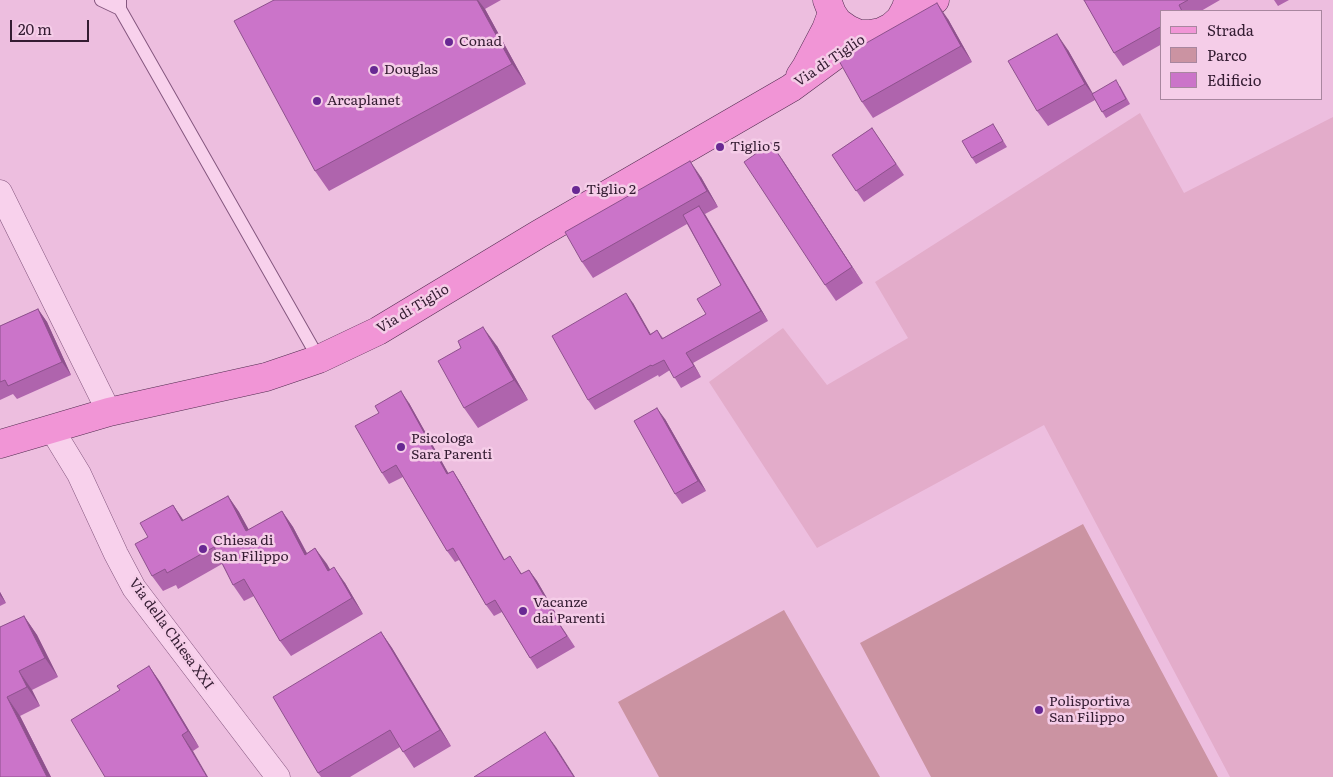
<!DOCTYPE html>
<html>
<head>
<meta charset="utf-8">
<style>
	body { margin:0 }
	#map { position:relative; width:1333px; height:777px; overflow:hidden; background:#edbedf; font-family:Literata,serif }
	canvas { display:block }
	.legend { position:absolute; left:1160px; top:10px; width:162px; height:90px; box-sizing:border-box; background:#f5cde8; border:1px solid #a8869f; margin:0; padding:6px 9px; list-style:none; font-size:15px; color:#341c32 }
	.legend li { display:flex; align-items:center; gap:10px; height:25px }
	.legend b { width:25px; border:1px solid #a8869f }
	.scale { position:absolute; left:10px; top:20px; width:79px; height:22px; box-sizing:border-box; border:2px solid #341c32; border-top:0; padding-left:6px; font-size:15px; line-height:18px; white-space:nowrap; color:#341c32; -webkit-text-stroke:4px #f5cde8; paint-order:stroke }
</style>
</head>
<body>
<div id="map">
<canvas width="1333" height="777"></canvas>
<ul class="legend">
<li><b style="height:6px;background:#f195d6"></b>Strada</li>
<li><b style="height:14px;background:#cb93a2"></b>Parco</li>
<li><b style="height:14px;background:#cb74c9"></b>Edificio</li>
</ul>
<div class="scale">20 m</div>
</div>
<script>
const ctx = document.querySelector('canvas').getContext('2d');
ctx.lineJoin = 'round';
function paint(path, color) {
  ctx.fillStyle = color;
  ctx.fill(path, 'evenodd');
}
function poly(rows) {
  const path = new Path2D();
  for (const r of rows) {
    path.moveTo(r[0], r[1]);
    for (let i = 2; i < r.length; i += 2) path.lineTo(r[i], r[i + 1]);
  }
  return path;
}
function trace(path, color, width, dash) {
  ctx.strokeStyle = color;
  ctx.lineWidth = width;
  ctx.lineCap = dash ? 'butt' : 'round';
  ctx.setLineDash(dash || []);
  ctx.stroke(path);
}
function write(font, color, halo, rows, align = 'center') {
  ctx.font = font + ' Literata,serif';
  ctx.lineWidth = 5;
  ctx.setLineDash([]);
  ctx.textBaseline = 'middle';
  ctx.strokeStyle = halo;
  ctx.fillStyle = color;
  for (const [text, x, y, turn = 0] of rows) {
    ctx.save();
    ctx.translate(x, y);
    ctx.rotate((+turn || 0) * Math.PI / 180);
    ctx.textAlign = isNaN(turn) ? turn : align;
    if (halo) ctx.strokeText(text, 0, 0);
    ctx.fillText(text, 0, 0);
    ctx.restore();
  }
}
paint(poly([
	[1140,113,1184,193,1333,117,1333,777,1230,777,1044,425,817,548,709,382,783,328,827,385,908,338,875,282]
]), '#e3acca');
paint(poly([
	[1083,524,1218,777,931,777,860,643],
	[784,610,880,777,659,777,618,702]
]), '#cb93a2');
const service = poly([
	[101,0,120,9],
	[120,0,120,9,319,359]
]);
const minor = poly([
	[0,192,109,412],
	[51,428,79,474,116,554,134,588,278,777]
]);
const primary = poly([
	[827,0,832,13,838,22,848,29,859,34,870,34,881,32,891,27,900,19,906,8,908,0],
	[900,19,921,6,935,0],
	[800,76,806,67,826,29,832,13],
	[0,444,109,412,266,377,319,359,378,331,539,234,791,88,844,49,870,34]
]);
trace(service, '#85577f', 14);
trace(minor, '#85577f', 25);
trace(primary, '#522c50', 29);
trace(service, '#f8d1ec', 12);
trace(minor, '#f8d1ec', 24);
trace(primary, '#f195d6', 28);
paint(poly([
	[274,0,501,0,485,9,526,84,329,191,315,171],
	[1084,0,1220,0,1201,11,1162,11,1162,44,1123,66,1114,53],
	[1274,0,1289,0,1278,6],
	[948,19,972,62,873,118,862,102],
	[1068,50,1092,93,1120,86,1130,104,1106,118,1095,100,1048,126,1037,111],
	[993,124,1007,147,976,164,972,158],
	[872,128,904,175,864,202,832,155],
	[782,159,863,283,836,301,825,285],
	[701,177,718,207,705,214,768,321,693,363,701,377,681,388,670,370,659,377,658,375,595,410,588,400,633,303,650,334,657,330,663,338,706,314,721,285,687,224,593,278,582,262],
	[38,309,47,322,71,375,17,399,13,394,0,400,0,326],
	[497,346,528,400,478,428,464,408],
	[409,403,448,473,453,471,460,482,505,560,510,556,522,574,529,570,537,581,558,617,556,618,575,647,537,669,530,658,502,612,494,616,486,605,459,560,455,562,447,551,403,477,389,484,382,473],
	[665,419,706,491,682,504,675,494],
	[228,496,239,512,248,530,282,511,293,527,307,553,315,548,330,570,345,583,363,614,291,656,280,641,254,596,244,601,233,585,222,564,178,589,176,585,163,591,152,576,148,537,173,505,183,520],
	[0,592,6,603,0,606],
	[24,616,37,635,58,677,32,690,40,706,20,716,51,777,0,777,0,627],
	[381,632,392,648,451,746,414,768,400,747,350,777,321,777,318,773],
	[149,666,160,682,199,747,193,751,120,690]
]), '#af64ad');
paint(poly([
	[477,0,478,0,485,9,526,84,512,64],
	[937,3,948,19,972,62,961,46],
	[1057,34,1068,50,1096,99,1085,84],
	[771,143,782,159,863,283,852,267],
	[690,161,701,177,718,207,707,191],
	[699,206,706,216,768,321,761,311],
	[626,293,633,303,657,345,650,335],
	[38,309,47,322,71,375,62,362],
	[483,327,497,346,528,400,514,380],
	[686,353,693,363,701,377,694,366],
	[401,391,409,403,455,485,447,474],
	[657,408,665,419,706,491,698,481],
	[453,471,460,482,511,572,504,560],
	[228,496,239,512,258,546,246,531],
	[173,505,184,521,182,521],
	[282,511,293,527,316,571,305,555],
	[315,548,327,564,340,587,328,571],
	[334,567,345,583,363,614,352,598],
	[529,570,537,581,558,617,550,606],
	[0,592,6,603,0,595],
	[24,616,37,635,58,677,45,658],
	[381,632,392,648,451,746,440,730],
	[149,666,160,682,199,747,188,731],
	[19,671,32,690,40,706,27,687],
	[7,697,20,716,51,777,47,777],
	[545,732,556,747,575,777,574,777],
	[182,735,193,751,208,777,207,777]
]), '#8e518d');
const building = poly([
	[274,0,477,0,512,64,315,171,234,21,274,0],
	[1084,0,1188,0,1179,5,1182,11,1162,11,1162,26,1114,53,1084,0],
	[937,3,961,46,862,102,838,59,937,3],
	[1057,34,1085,84,1037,111,1008,61,1057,34],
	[1116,80,1126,99,1102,112,1092,94,1116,80],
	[993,124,1003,141,972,158,962,141,993,124],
	[872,128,896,164,856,191,832,155,872,128],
	[771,143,852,267,825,285,744,162,771,143],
	[690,161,707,191,582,262,565,232,690,161],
	[699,206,761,311,686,353,694,366,674,378,664,360,652,366,651,365,588,400,552,336,626,293,650,335,657,330,662,339,706,314,697,299,721,285,683,215,699,206],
	[38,309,62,362,8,386,5,380,0,382,0,326,38,309],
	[483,327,514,380,464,408,438,361,461,348,458,341,483,327],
	[401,391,447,474,453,471,504,560,510,556,521,574,529,570,550,606,548,607,567,636,530,658,495,600,486,605,453,548,447,551,396,465,382,473,355,426,379,413,375,406,401,391],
	[657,408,698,481,675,494,634,421,657,408],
	[228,496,246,531,282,511,305,555,315,548,328,571,334,567,352,598,280,641,244,579,233,585,214,547,167,573,165,569,152,576,135,544,148,537,140,523,173,505,182,521,228,496],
	[24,616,45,658,19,671,27,687,7,697,47,777,0,777,0,627,24,616],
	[381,632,440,730,403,752,390,730,318,773,273,697,381,632],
	[149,666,188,731,182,735,207,777,105,777,71,720,120,690,117,686,149,666],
	[545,732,574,777,474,777,545,732]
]);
paint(building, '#cb74c9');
trace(building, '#8e518d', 1);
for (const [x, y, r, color] of [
	[449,42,5,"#682893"],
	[374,70,5,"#682893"],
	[317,101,5,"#682893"],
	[720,147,5,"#682893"],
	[576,190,5,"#682893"],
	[401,447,5,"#682893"],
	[203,549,5,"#682893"],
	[523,611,5,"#682893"],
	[1039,710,5,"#682893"]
]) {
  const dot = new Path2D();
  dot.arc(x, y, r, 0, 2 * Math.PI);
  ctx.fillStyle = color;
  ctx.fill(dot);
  trace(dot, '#f5cde8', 2);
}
write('14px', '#341c32', '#f5cde8', [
	["Conad",459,42],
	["Douglas",384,70],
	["Arcaplanet",327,101],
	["Tiglio 5",730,147],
	["Tiglio 2",586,190],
	["Psicologa",411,439],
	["Sara Parenti",411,455],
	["Chiesa di",213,541],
	["San Filippo",213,557],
	["Vacanze",533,603],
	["dai Parenti",533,619],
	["Polisportiva",1049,702],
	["San Filippo",1049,718]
], 'left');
write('14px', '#341c32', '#f5cde8', [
	["Via di Tiglio",830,61,-34],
	["Via di Tiglio",413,309,-31],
	["Via della Chiesa XXI",171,634,54]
]);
</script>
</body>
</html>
